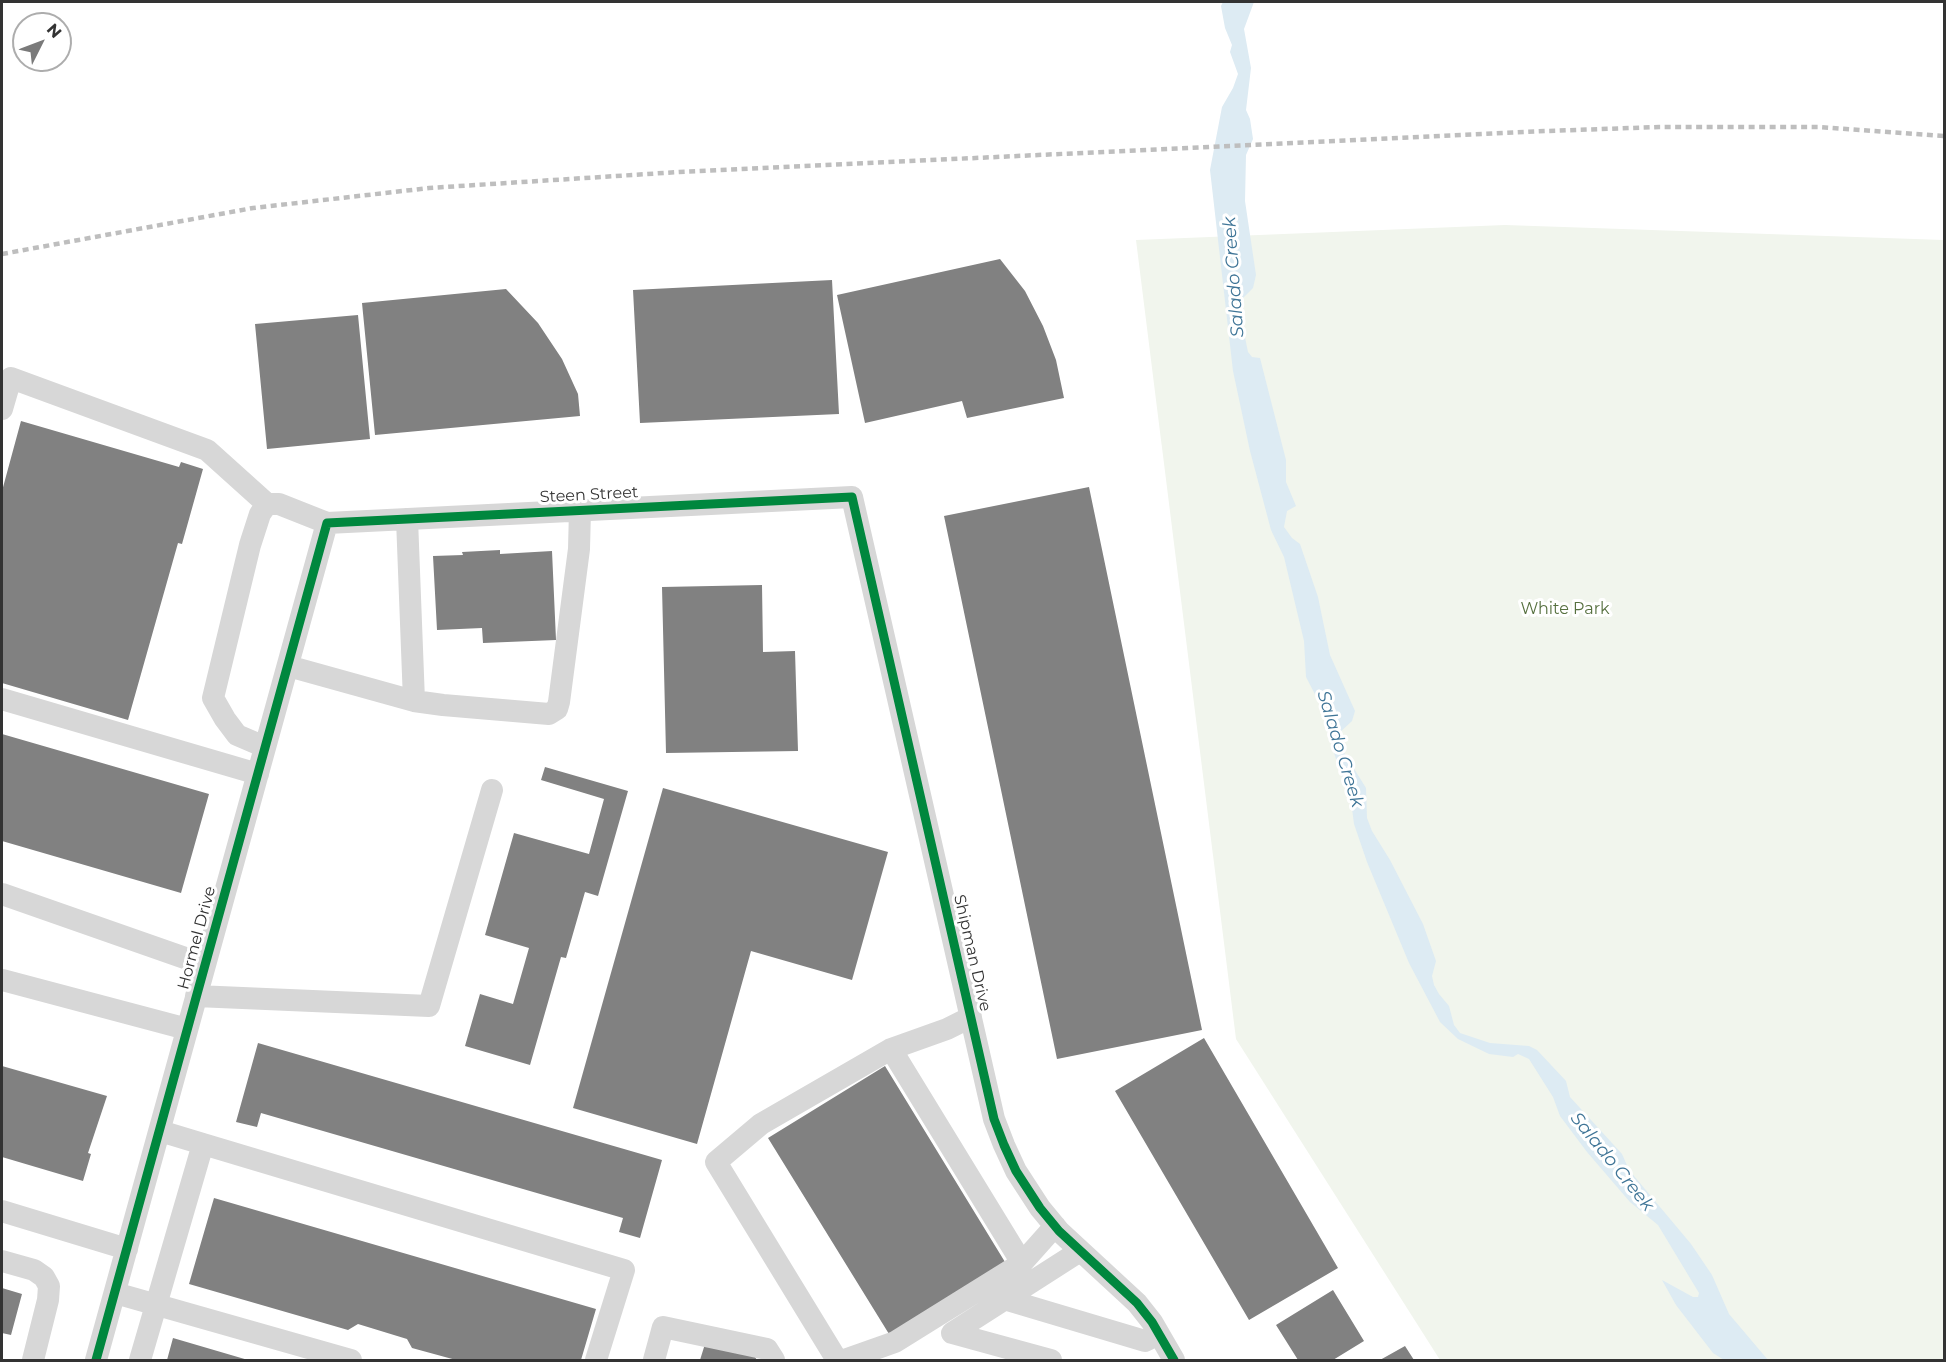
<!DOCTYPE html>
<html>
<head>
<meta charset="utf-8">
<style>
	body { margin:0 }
	#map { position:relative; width:1946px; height:1362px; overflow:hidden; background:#fff; font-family:Montserrat,sans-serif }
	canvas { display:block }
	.frame { position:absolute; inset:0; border:3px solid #333; pointer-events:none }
	.north { position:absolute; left:12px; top:12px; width:60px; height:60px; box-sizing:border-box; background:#fff; border:2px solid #adadad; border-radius:50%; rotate:48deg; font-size:16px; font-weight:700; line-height:24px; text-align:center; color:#333 }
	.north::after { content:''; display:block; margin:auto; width:21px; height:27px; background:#7a7a7a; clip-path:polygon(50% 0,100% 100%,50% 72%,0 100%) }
</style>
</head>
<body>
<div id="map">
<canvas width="1946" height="1362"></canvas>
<div class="frame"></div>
<div class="north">N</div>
</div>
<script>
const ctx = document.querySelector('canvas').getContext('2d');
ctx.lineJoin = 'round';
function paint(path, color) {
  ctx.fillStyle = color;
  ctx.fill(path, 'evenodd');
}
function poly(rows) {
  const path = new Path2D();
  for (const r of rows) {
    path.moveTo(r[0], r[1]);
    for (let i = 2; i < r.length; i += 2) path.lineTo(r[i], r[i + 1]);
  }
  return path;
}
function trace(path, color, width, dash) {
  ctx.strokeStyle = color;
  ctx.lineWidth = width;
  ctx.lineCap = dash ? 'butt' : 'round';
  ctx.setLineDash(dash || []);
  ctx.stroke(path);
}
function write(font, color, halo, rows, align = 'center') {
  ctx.font = font + ' Montserrat,sans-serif';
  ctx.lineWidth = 6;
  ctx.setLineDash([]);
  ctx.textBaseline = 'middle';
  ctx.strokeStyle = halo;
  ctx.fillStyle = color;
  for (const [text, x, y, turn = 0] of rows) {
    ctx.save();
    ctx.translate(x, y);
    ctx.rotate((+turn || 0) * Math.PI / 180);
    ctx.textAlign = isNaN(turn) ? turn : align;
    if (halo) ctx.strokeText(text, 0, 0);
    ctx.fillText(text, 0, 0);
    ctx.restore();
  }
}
paint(poly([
	[1505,225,1944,240,1944,1360,1440,1360,1236,1039,1136,240]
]), '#f1f5ed');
paint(poly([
	[1223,2,1254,2,1244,29,1251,68,1246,110,1250,119,1253,139,1246,155,1245,201,1256,275,1253,288,1238,303,1248,352,1252,357,1260,358,1286,460,1286,482,1296,506,1287,511,1284,527,1292,538,1300,544,1318,597,1330,655,1355,711,1352,721,1338,734,1340,746,1366,788,1367,818,1372,831,1390,860,1423,924,1436,961,1432,976,1434,985,1439,994,1449,1006,1454,1025,1460,1033,1490,1043,1529,1046,1537,1050,1566,1081,1570,1097,1622,1154,1629,1170,1691,1244,1712,1275,1729,1314,1768,1360,1724,1360,1713,1353,1676,1305,1662,1280,1693,1297,1698,1297,1699,1293,1658,1225,1630,1202,1587,1152,1560,1116,1553,1097,1529,1059,1518,1054,1513,1057,1489,1054,1458,1039,1440,1022,1409,963,1367,862,1354,824,1351,801,1335,756,1319,702,1306,677,1304,641,1284,557,1271,530,1250,451,1233,371,1210,170,1222,107,1233,88,1238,74,1230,52,1232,45,1225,28,1221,6]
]), '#ddebf3');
paint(poly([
	[1000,259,1025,291,1043,326,1056,360,1064,398,967,418,962,401,865,423,837,295],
	[832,280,839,414,640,423,633,290],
	[506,289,538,323,562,359,578,394,580,416,375,435,362,303],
	[358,315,370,439,267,449,255,324],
	[21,421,179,467,181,462,203,469,182,544,178,543,128,720,2,683,2,491],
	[1089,487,1202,1030,1057,1059,944,516],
	[500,550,500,554,552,551,556,640,483,643,482,628,437,630,433,556,463,555,462,552],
	[762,585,763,652,795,651,798,751,666,753,662,587],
	[2,734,209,794,181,893,2,841],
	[545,767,628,791,598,896,585,892,566,958,561,957,530,1065,465,1046,480,994,513,1004,529,948,485,935,514,833,589,854,604,799,541,780],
	[663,788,888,852,852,980,751,951,697,1144,573,1108],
	[1204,1038,1338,1268,1249,1320,1115,1091],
	[258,1043,662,1160,640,1238,619,1232,623,1218,261,1113,257,1127,236,1122],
	[2,1066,107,1096,88,1153,91,1154,83,1181,2,1157],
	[885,1066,1005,1262,889,1334,768,1138],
	[214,1198,596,1309,581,1360,456,1360,412,1348,407,1339,358,1324,348,1330,189,1284],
	[2,1288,22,1294,11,1335,2,1333],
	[1333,1290,1364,1341,1333,1360,1298,1360,1276,1325],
	[173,1338,248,1360,167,1360],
	[705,1344,755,1357,757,1360,700,1360],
	[1405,1346,1414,1360,1380,1360]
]), '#818181');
trace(poly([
	[2,409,11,378,207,450,267,504],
	[407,519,414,701],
	[288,666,414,701,443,705,549,714,557,709,559,702,579,549,580,510],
	[2,699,258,774],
	[265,747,237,735,225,719,213,698,250,545,260,514,267,504,279,504,327,523,852,497,994,1119,1004,1145,1016,1171,1040,1208,1059,1231,1137,1303,1152,1322,1174,1360],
	[2,894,205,965],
	[2,980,187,1029],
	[196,996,429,1006,492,790],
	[891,1049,1022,1263],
	[203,1144,624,1270,596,1360],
	[2,1211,127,1249],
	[2,1261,34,1270,44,1277,49,1286,48,1300,33,1360],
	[115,1293,351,1360],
	[1004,1299,1145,1341,1159,1334],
	[96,1360,327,523],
	[140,1360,203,1144,160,1131],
	[654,1360,663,1327,767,1349,774,1360],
	[837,1360,716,1162,761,1124,891,1049,947,1029,971,1017],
	[844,1360,895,1342,1022,1263,1055,1226],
	[1051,1360,952,1333,1080,1251]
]), '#d7d7d7', 22);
trace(poly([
	[2,254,253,208,429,188,679,172,1546,131,1659,127,1818,127,1944,136]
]), '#bebebe', 4.5, [6, 4.5]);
trace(poly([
	[96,1360,327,523,852,497,994,1119,1004,1145,1016,1171,1040,1208,1059,1231,1137,1303,1152,1322,1174,1360]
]), '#00873e', 9);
write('16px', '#333', '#fff', [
	["Steen Street",589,495,-3],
	["Hormel Drive",197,938,-75],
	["Shipman Drive",972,953,77]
]);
write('16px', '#56703f', '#fff', [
	["White Park",1565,609]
]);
write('italic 18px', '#3f7597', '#fff', [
	["Salado Creek",1234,277,-94],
	["Salado Creek",1340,749,73],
	["Salado Creek",1612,1162,51]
]);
</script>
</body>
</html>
